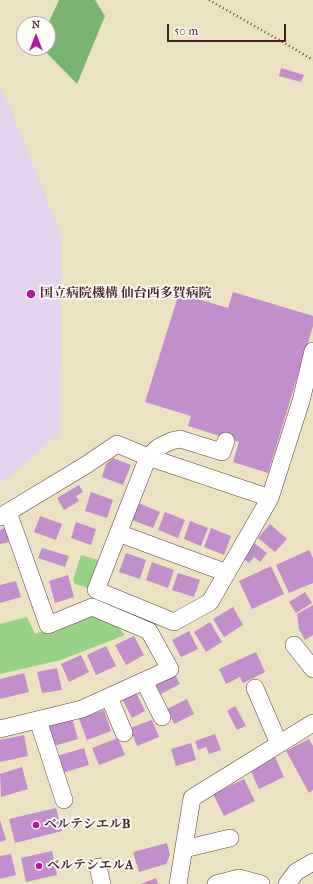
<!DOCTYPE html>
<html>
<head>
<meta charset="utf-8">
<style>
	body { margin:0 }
	#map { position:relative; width:313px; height:884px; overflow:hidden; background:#eae2c0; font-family:"IM FELL French Canon",serif }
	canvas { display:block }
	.north { position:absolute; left:16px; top:16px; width:40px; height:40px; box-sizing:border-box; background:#fdfcf7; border:1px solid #b5a4a5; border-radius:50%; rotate:0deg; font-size:11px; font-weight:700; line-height:16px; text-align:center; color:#4a1f2b }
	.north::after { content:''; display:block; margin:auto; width:14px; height:18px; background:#b5179e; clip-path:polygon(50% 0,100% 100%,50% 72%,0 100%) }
	.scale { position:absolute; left:167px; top:24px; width:119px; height:18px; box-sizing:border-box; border:2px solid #4a1f2b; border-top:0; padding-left:5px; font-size:12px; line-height:14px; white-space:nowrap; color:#4a1f2b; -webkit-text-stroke:3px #fdfcf7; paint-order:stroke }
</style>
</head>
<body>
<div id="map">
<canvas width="313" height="884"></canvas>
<div class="north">N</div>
<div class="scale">50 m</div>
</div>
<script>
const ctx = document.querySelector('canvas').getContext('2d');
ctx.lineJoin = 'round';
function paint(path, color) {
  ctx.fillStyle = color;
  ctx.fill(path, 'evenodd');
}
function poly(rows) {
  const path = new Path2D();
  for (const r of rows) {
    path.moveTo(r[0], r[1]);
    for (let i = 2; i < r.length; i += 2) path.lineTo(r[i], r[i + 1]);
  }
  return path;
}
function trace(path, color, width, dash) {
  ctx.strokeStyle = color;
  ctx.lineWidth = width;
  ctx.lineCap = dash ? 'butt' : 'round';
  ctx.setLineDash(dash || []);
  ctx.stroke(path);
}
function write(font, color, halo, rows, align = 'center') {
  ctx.font = font + ' "IM FELL French Canon","Noto Serif JP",serif';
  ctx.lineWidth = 3.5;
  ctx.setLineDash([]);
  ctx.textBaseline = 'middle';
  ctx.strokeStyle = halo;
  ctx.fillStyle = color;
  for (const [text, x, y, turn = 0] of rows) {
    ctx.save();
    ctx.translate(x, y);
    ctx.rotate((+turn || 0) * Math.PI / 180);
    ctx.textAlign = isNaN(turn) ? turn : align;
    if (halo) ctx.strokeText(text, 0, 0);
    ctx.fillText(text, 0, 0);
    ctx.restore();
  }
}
paint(poly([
	[0,86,9,105,61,234,61,353,60,433,0,484]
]), '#e5d3f0');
paint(poly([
	[81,555,102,561,94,590,75,584,73,580],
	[90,613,118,627,125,635,61,660,0,674,0,624,27,617,35,634]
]), '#97d286');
paint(poly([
	[59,0,95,0,105,16,77,84,42,48,48,48,48,24]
]), '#79b473');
paint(poly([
	[281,68,304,75,301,82,279,76],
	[233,292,313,316,313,326,268,473,233,462,239,442,188,426,191,416,145,402,179,293,228,308],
	[113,458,131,465,123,485,102,477,106,464],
	[79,485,83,492,76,496,79,501,64,510,57,498],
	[91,492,113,500,107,518,85,511],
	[138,503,160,512,153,528,132,520],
	[165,512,185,520,178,538,158,530],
	[40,516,62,524,56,540,34,532],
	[190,521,208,528,201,546,184,539],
	[76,522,96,529,91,545,71,538],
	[270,524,287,539,275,552,258,538],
	[5,528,9,542,0,544,0,530],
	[211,528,231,536,224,555,204,547],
	[253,542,267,553,260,562,254,557,249,563,241,557],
	[42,548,69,556,65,567,38,558],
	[309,550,313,558,313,583,289,593,276,565],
	[126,553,146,560,140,579,119,572],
	[152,562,174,570,168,588,146,580],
	[271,566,284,594,252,609,239,581],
	[178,573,200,580,194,597,172,590],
	[68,575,74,597,55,603,49,581],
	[16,581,21,597,0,603,0,585],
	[305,592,312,603,296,613,289,602],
	[313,605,313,635,305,640,299,629,297,614],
	[233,607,243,625,224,637,213,619],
	[210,622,222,642,206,652,194,632],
	[189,631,198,649,181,657,172,640],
	[134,636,144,655,126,665,115,645],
	[106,646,116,666,96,675,87,655],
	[256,652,265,672,243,683,240,677,226,684,219,669],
	[81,655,89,672,69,682,61,664],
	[57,668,62,690,42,693,37,672],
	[173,671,180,684,159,695,152,682],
	[24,673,29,692,0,699,0,679],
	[136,692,145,711,132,718,122,699],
	[187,699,194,714,174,724,167,709],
	[235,706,246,726,237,730,227,711],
	[104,710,111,731,87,740,79,719],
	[72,718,78,739,54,746,48,725],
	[152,720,159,737,137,746,130,728],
	[215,734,221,750,209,754,206,747,198,750,195,741],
	[24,735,28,756,0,762,0,740],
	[118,738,125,755,99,765,92,748],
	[309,739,313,746,313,790,309,793,286,751],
	[191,743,196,760,176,766,171,749],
	[84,748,89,765,62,773,57,756],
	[275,757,284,777,259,789,250,769],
	[22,767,28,789,1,797,0,774],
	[244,779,255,801,224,816,213,794],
	[56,808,62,831,15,843,9,819],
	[0,820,6,840,0,842],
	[167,843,170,855,166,864,139,872,133,852],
	[52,851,57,875,26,882,21,858],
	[11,854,16,875,0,879,0,856],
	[156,878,158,884,141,884]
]), '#c190cc');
const minor = poly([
	[148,457,159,447,171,441,180,439,222,452,226,441],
	[270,498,301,401,313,351],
	[0,517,86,465,117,444,148,457,96,590,174,622,210,602,270,498,148,457],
	[118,533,227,573],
	[294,645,313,669],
	[144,681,162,717],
	[255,688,279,744],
	[109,697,124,733],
	[38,720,64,800],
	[0,729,82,709,170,669,149,631,92,607,48,625,8,512],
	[184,849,230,838],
	[98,867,102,884],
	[178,884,192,798,313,723],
	[216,884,239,878,261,884],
	[287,884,296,872,313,862]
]);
trace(minor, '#623c41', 18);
trace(poly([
	[209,0,293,48,313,60]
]), '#623c41', 2.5, [1, 3]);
trace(minor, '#fff', 17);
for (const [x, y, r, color] of [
	[31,294,5,"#b5179e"],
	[36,825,4,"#b5179e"],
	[39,866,4,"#b5179e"]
]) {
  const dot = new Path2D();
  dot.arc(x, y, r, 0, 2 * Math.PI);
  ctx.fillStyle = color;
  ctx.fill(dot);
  trace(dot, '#fdfcf7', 1.5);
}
write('bold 13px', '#4a1f2b', '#fdfcf7', [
	["国立病院機構 仙台西多賀病院",40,294],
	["ベルテシエルB",44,825],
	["ベルテシエルA",47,866]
], 'left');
</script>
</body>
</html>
